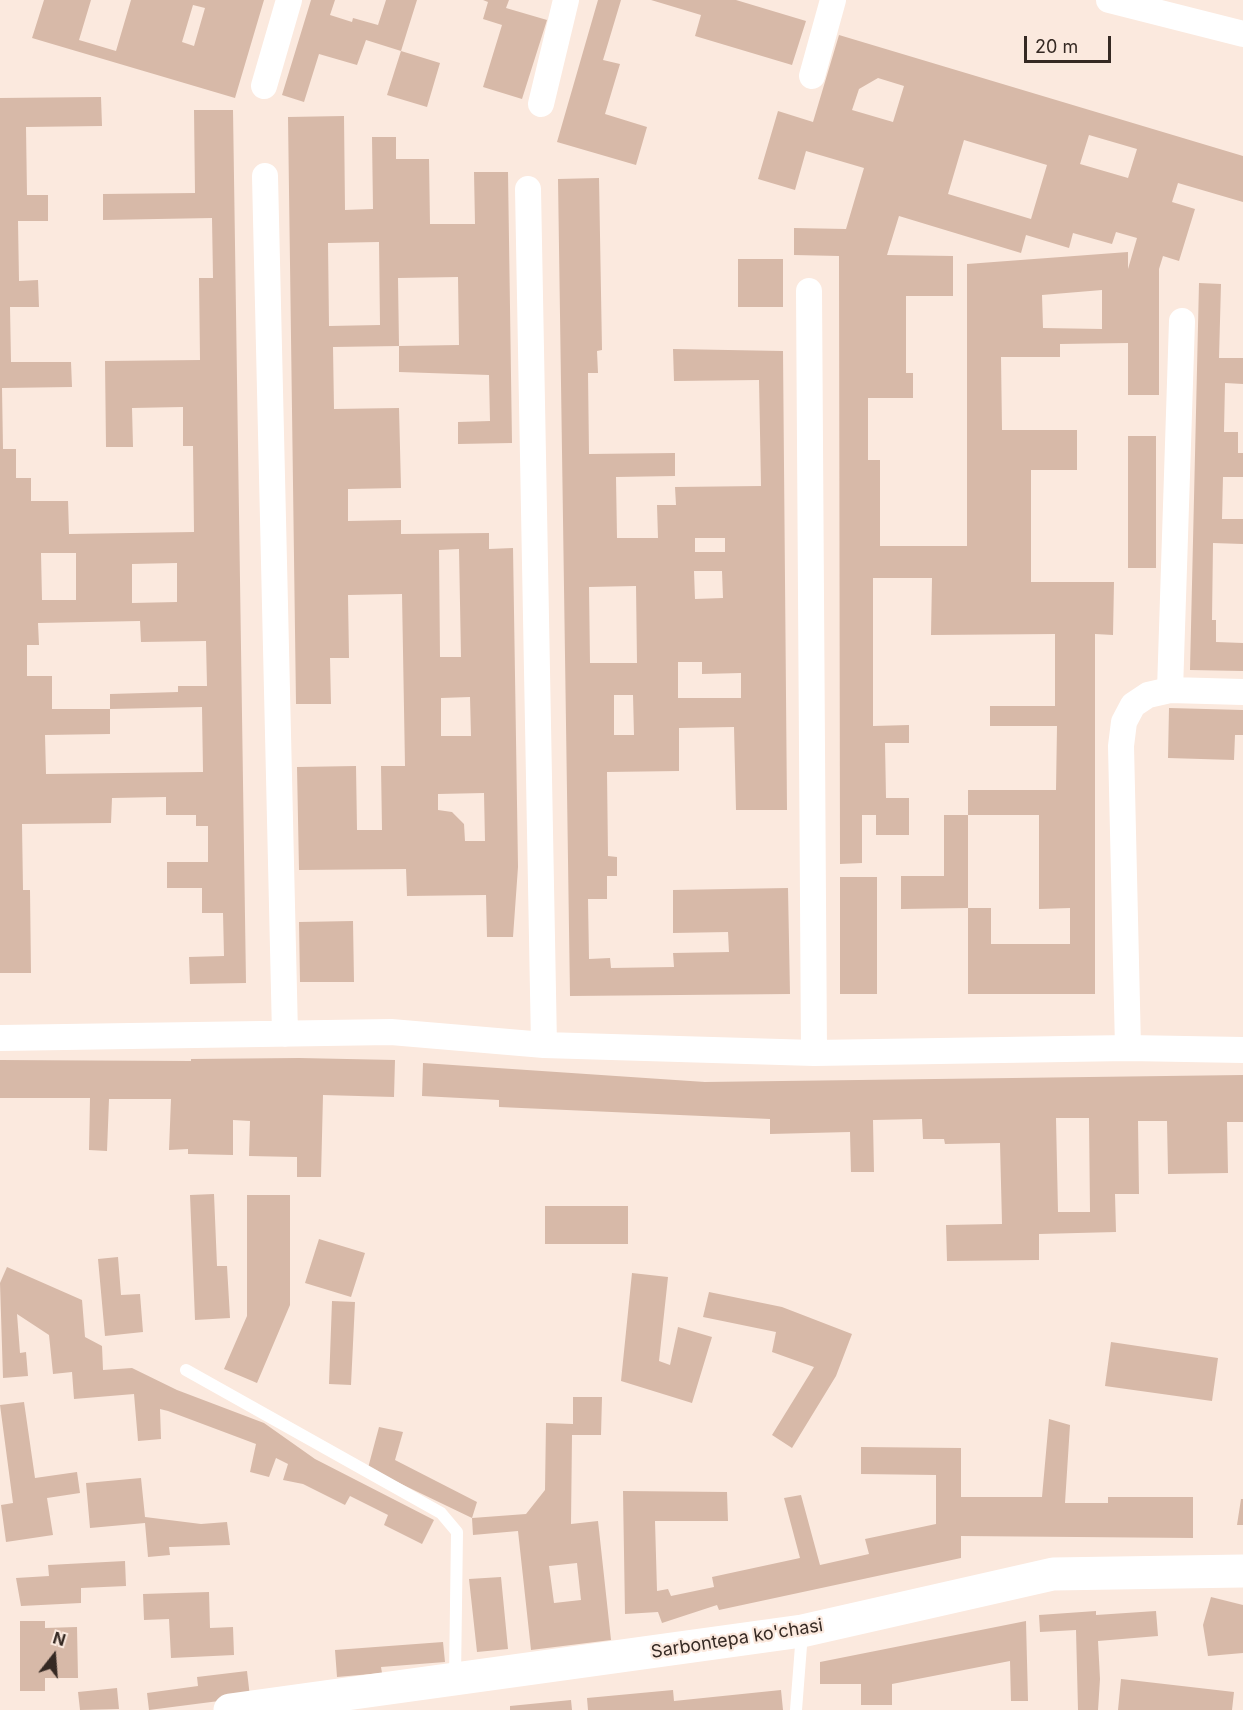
<!DOCTYPE html>
<html>
<head>
<meta charset="utf-8">
<style>
	body { margin:0 }
	#map { position:relative; width:1243px; height:1710px; overflow:hidden; background:#fbe9de; font-family:Inter,sans-serif }
	canvas { display:block }
	.north { position:absolute; left:24px; top:1626px; width:60px; height:60px; -webkit-text-stroke:4px #fbe9de; paint-order:stroke; rotate:17deg; font-size:16px; font-weight:700; line-height:24px; text-align:center; color:#352923 }
	.north::after { content:''; display:block; margin:auto; width:21px; height:27px; background:#352923; clip-path:polygon(50% 0,100% 100%,50% 72%,0 100%) }
	.scale { position:absolute; left:1024px; top:36px; width:87px; height:27px; box-sizing:border-box; border:3px solid #352923; border-top:0; padding-left:8px; font-size:18px; line-height:21px; white-space:nowrap; color:#352923; -webkit-text-stroke:4px #fbe9de; paint-order:stroke }
</style>
</head>
<body>
<div id="map">
<canvas width="1243" height="1710"></canvas>
<div class="north">N</div>
<div class="scale">20 m</div>
</div>
<script>
const ctx = document.querySelector('canvas').getContext('2d');
ctx.lineJoin = 'round';
function paint(path, color) {
  ctx.fillStyle = color;
  ctx.fill(path, 'evenodd');
}
function poly(rows) {
  const path = new Path2D();
  for (const r of rows) {
    path.moveTo(r[0], r[1]);
    for (let i = 2; i < r.length; i += 2) path.lineTo(r[i], r[i + 1]);
  }
  return path;
}
function trace(path, color, width, dash) {
  ctx.strokeStyle = color;
  ctx.lineWidth = width;
  ctx.lineCap = dash ? 'butt' : 'round';
  ctx.setLineDash(dash || []);
  ctx.stroke(path);
}
function write(font, color, halo, rows, align = 'center') {
  ctx.font = font + ' Inter,sans-serif';
  ctx.lineWidth = 4.5;
  ctx.setLineDash([]);
  ctx.textBaseline = 'middle';
  ctx.strokeStyle = halo;
  ctx.fillStyle = color;
  for (const [text, x, y, turn = 0] of rows) {
    ctx.save();
    ctx.translate(x, y);
    ctx.rotate((+turn || 0) * Math.PI / 180);
    ctx.textAlign = isNaN(turn) ? turn : align;
    if (halo) ctx.strokeText(text, 0, 0);
    ctx.fillText(text, 0, 0);
    ctx.restore();
  }
}
paint(poly([
	[44,0,91,0,79,40,116,51,131,0,264,0,235,98,32,38],
	[193,5,205,8,194,46,182,42],
	[311,0,335,0,330,15,352,22,353,18,378,25,386,0,417,0,401,51,366,40,357,65,319,54,304,102,282,95],
	[483,0,509,0,506,8,547,20,522,99,483,87,502,25,483,19,488,2],
	[598,0,621,0,603,60,620,64,605,114,647,127,636,165,557,142],
	[651,0,736,0,806,21,792,65,695,36,701,15],
	[839,35,1243,156,1243,202,1178,183,1172,202,1195,209,1179,261,1163,256,1159,269,1159,395,1128,395,1128,343,1060,344,1060,357,1001,357,1002,430,1077,430,1077,470,1031,470,1031,582,1114,582,1113,635,1095,634,1095,994,968,994,968,908,991,908,991,944,1070,944,1070,908,1039,909,1039,815,968,815,968,908,901,909,901,876,944,876,944,815,968,815,968,790,1056,790,1057,726,990,726,990,706,1055,706,1055,634,931,635,932,578,873,578,873,726,909,725,909,743,885,743,886,798,909,798,909,835,876,835,876,815,862,815,862,863,840,864,839,256,794,255,794,228,846,229,864,168,806,151,795,190,758,179,778,111,813,122],
	[878,78,904,86,893,122,852,110,859,89],
	[1089,135,1137,149,1128,178,1080,164],
	[964,140,1047,165,1031,219,948,194],
	[899,216,1021,253,1026,235,1069,248,1073,233,1112,244,1116,232,1137,238,1128,269,1128,252,967,264,967,546,880,546,880,460,868,460,868,398,913,398,913,373,906,373,906,296,953,296,953,256,887,255],
	[1102,290,1102,329,1043,328,1042,295],
	[401,51,440,63,427,107,387,95],
	[101,97,102,126,26,127,27,195,48,195,48,221,18,221,19,281,38,280,39,307,10,307,11,362,71,362,72,387,2,388,3,449,16,449,16,478,31,478,31,501,68,501,69,534,194,532,193,446,183,446,183,407,132,408,133,447,106,447,105,361,200,360,199,278,213,278,212,218,103,220,103,194,195,193,194,110,233,110,246,983,190,984,189,957,224,956,223,913,202,913,202,888,167,888,167,862,208,862,208,826,196,826,196,815,166,815,166,797,112,798,111,823,22,824,23,890,30,890,31,973,0,973,0,98],
	[41,553,76,553,76,600,42,600],
	[177,563,177,602,132,603,132,564],
	[140,621,141,642,206,641,207,686,178,686,178,692,110,694,110,709,202,707,203,772,46,774,45,735,110,734,110,709,52,709,52,676,27,676,27,645,39,645,38,623],
	[344,116,345,210,373,209,372,137,396,137,396,159,429,159,430,224,475,224,474,172,508,172,512,443,458,444,458,422,490,421,489,375,399,372,399,346,459,345,458,277,398,278,399,346,333,347,334,409,399,408,401,488,348,489,348,521,401,520,401,534,489,533,489,549,513,548,518,867,513,937,487,937,486,895,407,896,406,869,299,870,297,767,356,766,357,830,382,830,381,766,405,766,402,594,348,595,349,658,330,658,331,704,296,704,288,117],
	[379,242,380,325,329,326,328,243],
	[459,549,461,657,440,657,439,550],
	[470,697,471,736,441,736,441,698],
	[484,793,485,841,465,841,464,824,452,812,438,810,438,794],
	[599,178,602,350,597,351,598,373,588,373,589,454,675,453,675,476,616,477,617,538,658,538,657,505,676,505,675,487,761,486,759,380,674,381,673,349,783,351,787,810,736,810,734,727,679,728,679,771,607,772,608,856,617,857,617,876,607,876,607,899,588,899,589,959,610,958,611,968,674,967,673,953,729,952,728,932,673,933,673,890,788,888,790,994,570,996,558,179],
	[695,538,725,538,725,552,695,552],
	[694,571,722,571,723,598,695,599],
	[636,586,637,663,590,663,589,587],
	[678,662,702,662,702,674,741,673,741,698,678,698],
	[614,695,633,695,634,735,614,735],
	[738,259,783,259,783,307,738,307],
	[1199,283,1221,284,1219,358,1243,358,1243,384,1225,383,1224,432,1238,432,1238,453,1243,453,1243,477,1223,477,1222,519,1243,519,1243,544,1213,543,1212,620,1216,620,1216,642,1243,643,1243,671,1190,670],
	[1128,436,1156,436,1156,568,1128,568],
	[1169,708,1243,710,1243,735,1235,735,1234,760,1168,758],
	[840,877,877,877,877,994,840,994],
	[353,921,354,982,300,982,299,922],
	[299,1058,395,1060,394,1097,323,1095,321,1177,297,1177,297,1157,249,1156,250,1121,233,1120,233,1155,188,1154,188,1149,169,1150,171,1099,109,1099,107,1151,89,1150,90,1098,0,1098,0,1060,191,1061,191,1059],
	[423,1063,705,1082,1243,1075,1243,1122,1227,1122,1228,1173,1168,1174,1167,1121,1138,1121,1139,1194,1115,1194,1116,1232,1039,1234,1039,1260,947,1261,946,1225,1002,1224,1000,1143,945,1144,944,1139,923,1139,922,1119,873,1120,874,1172,851,1172,850,1132,770,1134,770,1119,499,1107,499,1100,422,1096],
	[1056,1118,1089,1118,1090,1212,1058,1212],
	[214,1194,217,1266,227,1266,230,1318,195,1320,190,1195],
	[247,1195,290,1195,290,1305,257,1383,224,1369,247,1316],
	[545,1206,628,1206,628,1244,545,1244],
	[319,1239,365,1253,351,1297,305,1283],
	[118,1257,121,1295,140,1294,143,1332,105,1336,98,1259],
	[7,1267,82,1300,85,1337,102,1346,103,1370,132,1368,177,1390,264,1423,315,1459,434,1520,422,1544,384,1525,388,1515,350,1496,345,1505,303,1484,283,1480,288,1464,276,1458,269,1477,250,1472,256,1444,168,1411,160,1409,161,1439,138,1441,134,1394,74,1399,72,1372,53,1374,49,1335,17,1314,20,1353,26,1352,28,1376,3,1378,0,1283],
	[632,1273,668,1277,659,1361,670,1365,678,1327,712,1337,692,1403,621,1381],
	[709,1292,782,1307,852,1334,836,1376,792,1448,772,1435,814,1367,772,1352,776,1332,703,1317],
	[332,1301,355,1302,351,1385,329,1384],
	[1111,1342,1218,1358,1212,1401,1105,1386],
	[573,1397,602,1397,601,1435,572,1435,571,1524,598,1521,611,1640,531,1650,518,1531,473,1535,472,1518,526,1514,545,1490,546,1423,573,1424],
	[577,1563,581,1600,554,1603,549,1566],
	[24,1402,35,1478,77,1472,80,1493,47,1498,53,1535,6,1542,1,1505,13,1503,0,1405],
	[1049,1419,1070,1425,1065,1503,1108,1503,1108,1497,1193,1497,1193,1538,961,1536,961,1558,719,1610,717,1605,662,1623,658,1612,625,1614,623,1491,727,1492,728,1521,655,1521,657,1591,668,1589,671,1596,714,1587,712,1577,800,1558,784,1498,801,1495,820,1565,869,1554,865,1539,936,1524,936,1475,861,1474,861,1447,961,1448,961,1497,1042,1497],
	[379,1427,403,1432,395,1460,477,1502,472,1518,368,1468],
	[141,1478,145,1517,201,1524,227,1522,230,1545,169,1547,170,1555,148,1557,145,1523,90,1528,86,1483],
	[1241,1499,1243,1499,1243,1525,1237,1525],
	[125,1561,126,1586,81,1588,81,1603,21,1606,16,1578,49,1576,48,1565],
	[501,1577,508,1649,477,1652,469,1579],
	[209,1592,210,1628,233,1627,234,1655,171,1658,169,1619,144,1620,143,1594],
	[1211,1597,1243,1605,1243,1653,1208,1656,1203,1625],
	[1096,1611,1096,1615,1156,1611,1158,1636,1098,1641,1100,1679,1098,1710,1078,1710,1076,1630,1040,1632,1039,1615],
	[20,1621,45,1621,45,1628,77,1627,78,1678,45,1678,45,1691,20,1691],
	[1026,1621,1028,1701,1011,1701,1010,1661,892,1684,892,1705,861,1705,861,1684,820,1684,820,1662],
	[443,1642,445,1662,381,1667,382,1673,337,1677,335,1650],
	[247,1671,250,1697,149,1710,147,1693,198,1686,197,1677],
	[1121,1679,1234,1692,1232,1710,1118,1710],
	[117,1688,119,1709,80,1710,78,1692],
	[673,1690,674,1701,781,1690,783,1710,588,1710,587,1698],
	[571,1700,572,1710,510,1710,510,1706]
]), '#d7b9a8');
trace(poly([
	[186,1370,441,1513,457,1532,455,1677],
	[796,1710,802,1633]
]), '#fff', 12);
trace(poly([
	[1109,0,1243,34],
	[812,76,833,0],
	[264,86,289,0],
	[541,104,566,0],
	[265,176,285,1034],
	[528,189,544,1045],
	[809,291,814,1053],
	[1170,690,1182,321],
	[0,1038,391,1032,544,1045,814,1053,1128,1048,1243,1050],
	[1128,1048,1121,746,1124,722,1133,705,1148,695,1170,690,1243,692]
]), '#fff', 26);
trace(poly([
	[230,1710,802,1631,1053,1574,1243,1571]
]), '#fff', 33);
write('18px', '#352923', '#fbe9de', [
	["Sarbontepa ko'chasi",737,1639,-9]
]);
</script>
</body>
</html>
